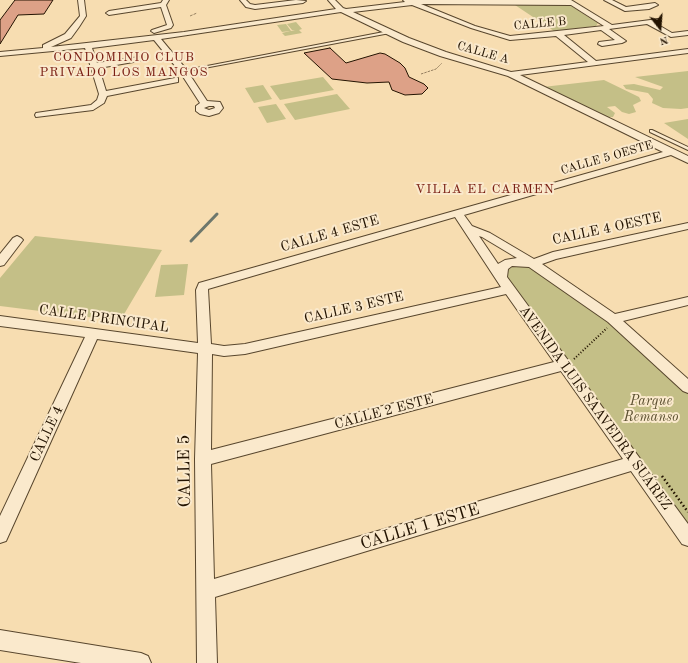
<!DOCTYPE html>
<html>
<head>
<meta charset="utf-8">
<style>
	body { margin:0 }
	#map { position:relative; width:688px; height:663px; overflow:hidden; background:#f7ddb1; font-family:"Old Standard TT",serif }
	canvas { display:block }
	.north { position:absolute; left:640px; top:8px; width:40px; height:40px; -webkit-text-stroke:3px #fae9cc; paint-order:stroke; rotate:163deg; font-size:11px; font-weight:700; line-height:16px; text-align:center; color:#231301 }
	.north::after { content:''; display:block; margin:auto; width:14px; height:18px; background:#231301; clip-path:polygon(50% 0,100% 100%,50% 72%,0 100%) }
</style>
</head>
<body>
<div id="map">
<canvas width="688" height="663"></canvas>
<div class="north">N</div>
</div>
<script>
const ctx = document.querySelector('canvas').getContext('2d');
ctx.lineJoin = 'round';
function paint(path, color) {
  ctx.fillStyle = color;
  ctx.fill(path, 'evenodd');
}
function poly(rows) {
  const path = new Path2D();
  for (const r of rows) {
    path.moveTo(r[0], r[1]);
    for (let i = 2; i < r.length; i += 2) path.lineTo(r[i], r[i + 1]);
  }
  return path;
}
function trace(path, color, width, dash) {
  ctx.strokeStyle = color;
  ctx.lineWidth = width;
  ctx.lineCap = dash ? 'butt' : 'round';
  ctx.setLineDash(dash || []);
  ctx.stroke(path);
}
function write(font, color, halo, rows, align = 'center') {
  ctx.font = font + ' "Old Standard TT",serif';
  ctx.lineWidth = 4;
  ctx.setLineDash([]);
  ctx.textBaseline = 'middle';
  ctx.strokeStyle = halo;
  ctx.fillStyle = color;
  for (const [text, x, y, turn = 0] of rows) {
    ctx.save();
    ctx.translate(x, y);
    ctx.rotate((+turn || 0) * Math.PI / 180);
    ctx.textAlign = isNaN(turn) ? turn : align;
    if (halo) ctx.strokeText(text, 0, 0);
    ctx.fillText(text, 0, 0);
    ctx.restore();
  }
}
paint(poly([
	[512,3,568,4,598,23,596,26,554,31],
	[296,22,302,29,299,30,302,33,285,36,282,33,290,31,282,32,277,25,286,24,291,31,295,30,292,30,287,24],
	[688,71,688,108,681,109,663,108,652,103,653,99,648,93,626,89,623,85,634,84,660,90,663,87,635,77],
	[323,77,334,90,280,100,270,86],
	[604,80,639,97,641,101,633,105,636,112,629,114,622,112,615,106,607,107,615,113,613,117,604,117,543,87],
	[263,85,272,99,254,103,245,88],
	[337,94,350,109,295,120,284,104],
	[276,104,286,119,267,123,258,107],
	[688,119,688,139,664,123],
	[35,236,162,250,120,321,0,306,0,278],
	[188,264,184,295,155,297,161,265],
	[520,265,529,267,539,273,622,332,688,393,688,524,510,281,507,276,507,271,513,266]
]), '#c4bf87');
trace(poly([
	[191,241,217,214]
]), '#6d776c', 3);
const building = poly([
	[15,0,53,0,44,14,18,15,0,44,0,20,15,0],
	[330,48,346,63,380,53,385,54,400,63,405,68,409,77,424,84,428,88,422,94,405,95,392,90,389,82,367,83,332,79,304,53,330,48]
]);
paint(building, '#dda187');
trace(building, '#231301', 1);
const lane = poly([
	[389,31,391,32,390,33,183,72,181,71,389,31],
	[650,130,652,130,688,147,688,150,650,132,650,130]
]);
const street = poly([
	[78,0,84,0,86,16,79,27,71,38,51,47,184,32,336,9,328,0,335,0,343,8,346,9,405,2,403,0,571,0,612,25,658,19,661,21,655,23,672,33,688,31,688,35,671,37,647,24,609,29,626,41,622,43,602,46,598,44,599,42,615,40,601,30,564,35,596,61,688,49,688,53,520,75,688,156,688,163,671,155,464,215,472,226,490,233,534,259,553,252,688,223,688,229,556,259,542,264,615,314,688,297,688,305,623,321,688,379,688,393,683,391,608,322,529,267,512,266,508,269,507,277,688,524,688,546,682,544,631,471,215,597,217,663,197,663,195,459,198,353,97,339,6,541,0,543,0,516,85,337,0,326,0,316,198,343,196,290,199,283,663,152,508,76,440,56,403,42,341,12,161,39,186,69,207,101,220,102,223,108,219,113,209,116,200,114,196,111,196,106,200,103,180,72,154,40,92,48,97,63,139,57,143,59,139,61,99,68,106,91,175,78,178,78,178,82,107,96,104,103,93,110,36,117,35,115,36,113,91,105,97,100,99,94,85,48,0,56,0,52,43,48,43,45,65,34,80,16,78,0],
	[421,4,571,5,604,26,510,36,475,26,421,4],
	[412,5,471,28,510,40,556,36,588,62,511,72,446,52,409,38,353,12,412,5],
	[209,106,214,106,215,108,209,110,204,108,209,106],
	[455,217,501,287,245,344,224,346,211,344,208,289,455,217],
	[479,236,482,237,517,258,505,260,498,264,479,236],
	[506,294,554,362,211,450,212,354,224,356,245,354,506,294],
	[561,371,623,459,214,579,211,464,561,371],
	[163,0,169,0,166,5,173,25,171,28,154,33,151,31,152,30,167,25,161,7,109,15,106,13,109,11,161,3,163,0],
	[240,0,246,0,250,4,255,5,296,0,306,1,303,3,255,9,246,7,240,0],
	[604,0,612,0,626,7,655,3,658,5,649,9,625,11,604,0],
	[17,236,21,238,23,240,4,265,0,266,0,254,13,238,17,236],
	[0,630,141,653,148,656,151,663,81,663,0,650,0,630]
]);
trace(lane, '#58462d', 2);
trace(street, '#58462d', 2);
trace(poly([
	[190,16,197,13],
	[421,74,436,69,442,63]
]), '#231301', 1, [0.5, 1]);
trace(poly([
	[574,359,607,328]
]), '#231301', 2, [1, 2]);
trace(poly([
	[662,476,688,512]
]), '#231301', 2.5, [1.5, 2.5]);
paint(lane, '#fae9cc');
paint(street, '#fae9cc');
write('12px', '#231301', '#fae9cc', [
	["CALLE B",540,24,-5],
	["CALLE A",483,53,16],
	["CALLE 5 OESTE",607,158,-16]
]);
ctx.letterSpacing = '1px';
write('13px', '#7a1f14', '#fae9cc', [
	["CONDOMINIO CLUB",124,58],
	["PRIVADO LOS MANGOS",124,73],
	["VILLA EL CARMEN",485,190]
]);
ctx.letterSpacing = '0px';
write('14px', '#231301', '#fae9cc', [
	["CALLE 4 OESTE",607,229,-12],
	["CALLE 4 ESTE",330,234,-16],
	["CALLE 3 ESTE",354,308,-13],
	["CALLE PRINCIPAL",104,319,8],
	["AVENIDA LUIS SAAVEDRA SUÁREZ",595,408,54],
	["CALLE 2 ESTE",384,412,-15],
	["CALLE 4",47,434,-65]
]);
write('italic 14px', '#5b4f30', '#fae9cc', [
	["Parque",651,401],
	["Remanso",651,417]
]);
write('17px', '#231301', '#fae9cc', [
	["CALLE 5",185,471,-91],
	["CALLE 1 ESTE",420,527,-17]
]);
</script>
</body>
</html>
